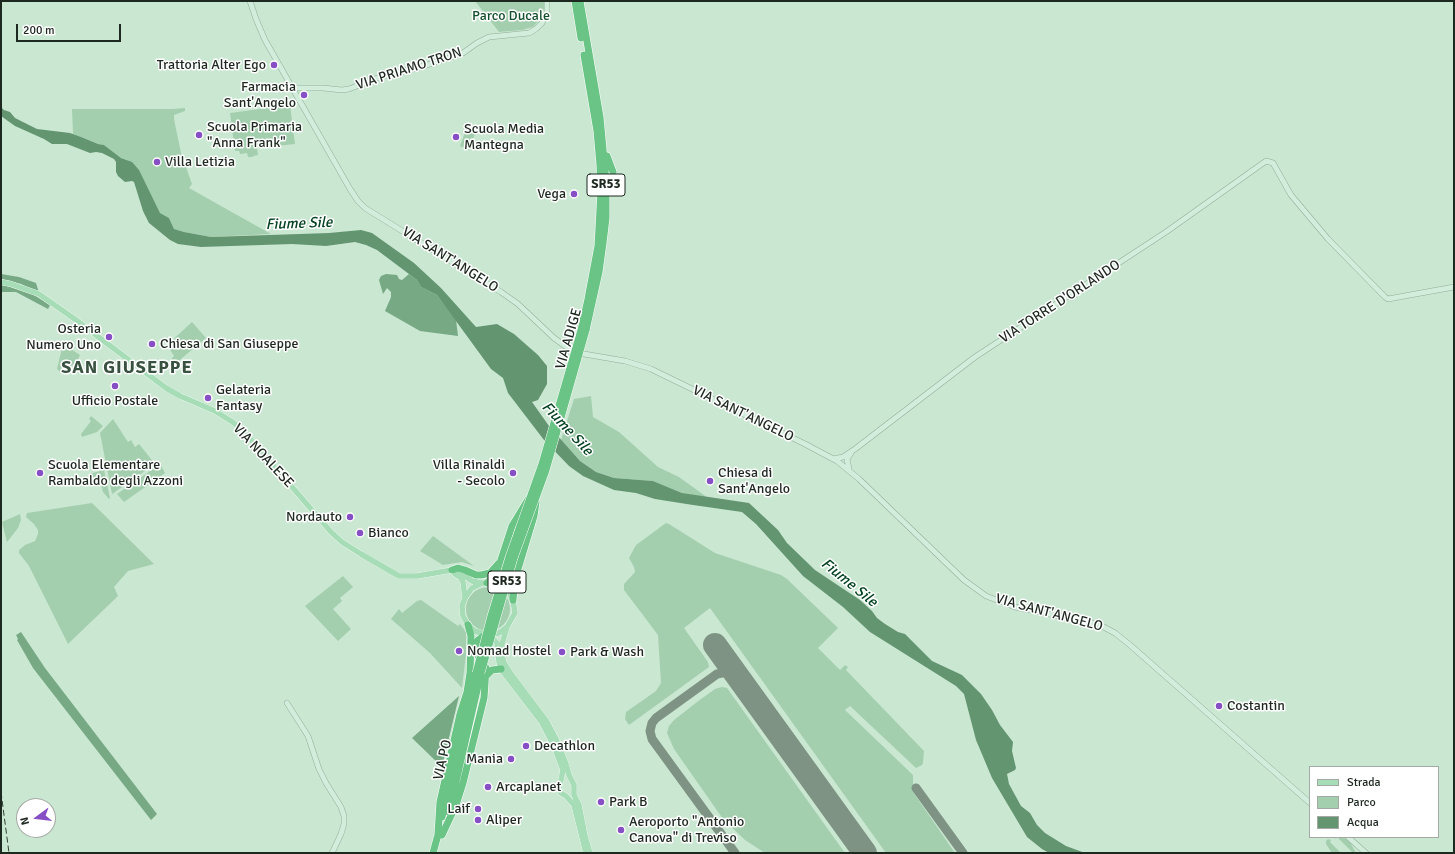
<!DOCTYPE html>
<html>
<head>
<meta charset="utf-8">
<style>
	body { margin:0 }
	#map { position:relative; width:1455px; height:854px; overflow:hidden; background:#cae7d1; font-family:Signika,sans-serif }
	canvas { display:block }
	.frame { position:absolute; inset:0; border:2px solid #1d281f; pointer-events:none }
	.legend { position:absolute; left:1309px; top:766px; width:130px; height:72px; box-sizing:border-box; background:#fff; border:1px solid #a5a9a5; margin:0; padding:5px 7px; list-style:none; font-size:12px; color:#1d281f }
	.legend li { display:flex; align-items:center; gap:8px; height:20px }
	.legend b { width:20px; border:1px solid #a5a9a5 }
	.north { position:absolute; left:16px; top:798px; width:40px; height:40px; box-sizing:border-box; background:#fff; border:1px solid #a5a9a5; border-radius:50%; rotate:255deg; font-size:11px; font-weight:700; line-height:16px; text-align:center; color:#1d281f }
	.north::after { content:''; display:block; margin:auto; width:14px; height:18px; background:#874fc6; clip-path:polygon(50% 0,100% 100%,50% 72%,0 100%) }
	.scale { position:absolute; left:16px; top:24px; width:105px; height:18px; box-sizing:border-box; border:2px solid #1d281f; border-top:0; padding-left:5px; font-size:12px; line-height:14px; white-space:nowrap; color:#1d281f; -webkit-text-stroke:3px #fff; paint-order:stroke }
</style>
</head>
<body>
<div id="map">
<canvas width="1455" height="854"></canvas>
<div class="frame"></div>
<ul class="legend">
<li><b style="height:5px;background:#a6dcb6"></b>Strada</li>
<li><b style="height:11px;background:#a4cfaf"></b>Parco</li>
<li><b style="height:11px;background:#639571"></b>Acqua</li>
</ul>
<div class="north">N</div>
<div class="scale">200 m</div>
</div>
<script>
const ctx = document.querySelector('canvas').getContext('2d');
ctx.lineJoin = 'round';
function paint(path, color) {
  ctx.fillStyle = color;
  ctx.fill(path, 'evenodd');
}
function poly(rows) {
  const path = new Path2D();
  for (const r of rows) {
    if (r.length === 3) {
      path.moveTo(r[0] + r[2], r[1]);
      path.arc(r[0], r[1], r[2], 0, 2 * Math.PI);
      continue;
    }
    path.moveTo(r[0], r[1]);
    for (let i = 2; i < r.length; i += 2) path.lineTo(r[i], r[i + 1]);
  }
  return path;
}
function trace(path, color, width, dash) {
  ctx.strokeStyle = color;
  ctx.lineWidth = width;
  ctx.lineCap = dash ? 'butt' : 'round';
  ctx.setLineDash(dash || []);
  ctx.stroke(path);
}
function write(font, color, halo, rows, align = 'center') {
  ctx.font = font + ' Signika,sans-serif';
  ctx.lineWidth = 3;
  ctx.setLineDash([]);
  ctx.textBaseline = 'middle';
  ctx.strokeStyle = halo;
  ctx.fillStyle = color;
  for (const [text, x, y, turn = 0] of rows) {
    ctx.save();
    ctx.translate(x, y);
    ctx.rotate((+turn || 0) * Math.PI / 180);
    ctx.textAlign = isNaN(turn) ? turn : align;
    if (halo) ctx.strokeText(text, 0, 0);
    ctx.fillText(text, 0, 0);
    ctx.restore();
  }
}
paint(poly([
	[475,1,544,1,545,5,541,18,533,27,522,30,499,32],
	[290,105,295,144,257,148,258,155,253,156,253,157,248,157,247,153,240,154,239,151,235,151,230,113],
	[185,108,185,111,174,115,174,119,181,153,192,184,189,188,271,234,211,237,184,232,174,229,169,218,160,213,143,180,127,160,121,158,104,145,98,144,73,134,72,109,173,109],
	[466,130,475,134,469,150,460,146],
	[227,157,228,166,212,168,211,159],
	[192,322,206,338,175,364,171,359,174,356,167,345],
	[63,344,80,355,75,366,73,364,63,374,57,369],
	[591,396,593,417,619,432,658,467,679,477,708,498,682,493,653,481,614,478,596,472,580,461,561,440,574,399],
	[91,416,103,426,97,432,82,437,81,434,91,421,89,419],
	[113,419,128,442,131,440,135,447,139,444,155,464,112,494,100,433],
	[160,464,165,473,124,502,117,494],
	[104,470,110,498,109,499,103,492,100,480,92,482,89,474],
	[92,503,154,564,128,571,114,587,118,596,68,644,29,566,19,553,19,550,25,545,35,541,38,534,38,530,34,524,26,517,27,513],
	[20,514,21,520,18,528,7,542,2,522],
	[666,523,669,524,715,553,781,575,787,579,838,628,818,648,840,670,845,665,848,667,846,670,924,751,923,763,922,765,916,768,850,706,845,710,913,775,913,792,955,853,886,853,710,608,684,628,708,662,709,667,629,725,625,719,626,712,656,691,661,683,658,635,624,590,624,584,635,572,634,567,629,558,636,545],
	[433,536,474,566,462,562,443,565,420,551],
	[343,576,353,587,340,598,342,601,333,609,351,629,338,641,305,606],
	[488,609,22],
	[421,600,458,626,460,624,466,632,466,654,462,688,430,653,391,619,399,609,402,613,417,601],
	[722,687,727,688,845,853,765,853,745,840,723,819,674,749,667,733,669,726,674,720,697,702,715,689],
	[1335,837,1344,837,1350,842,1356,853,1353,853,1337,837,1335,839],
	[1328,839,1331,840,1330,842,1341,853,1332,853,1326,844,1326,841]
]), '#a4cfaf');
paint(poly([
	[1,274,19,277,36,283,39,293,21,284,1,279],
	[386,274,397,275,399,279,402,280,409,274,417,280,421,287,437,295,456,320,458,336,420,331,385,311,391,297,391,292,387,288,383,294,379,280,381,276],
	[1,284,34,295,50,305,48,309,16,292,1,292],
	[21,632,45,668,157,814,151,820,33,668,17,640,18,639,16,635],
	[459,696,442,767,412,738]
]), '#76a984');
paint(poly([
	[1,107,4,110,10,112,15,118,37,129,70,133,81,137,98,144,104,145,121,158,132,162,139,170,160,213,169,218,174,229,184,232,211,237,329,233,361,230,372,233,414,263,441,288,476,327,497,324,514,334,538,355,547,366,547,384,538,400,532,402,549,426,580,461,596,472,614,478,653,481,682,493,749,503,778,530,787,543,815,570,860,600,872,611,877,618,885,624,898,632,905,634,932,661,962,675,981,694,992,710,1000,725,1013,742,1012,751,1016,768,1015,770,1007,774,1009,784,1021,806,1030,813,1037,825,1045,833,1066,846,1085,853,1049,853,1042,849,1027,837,992,778,976,740,964,694,956,686,870,632,843,607,803,576,756,524,742,512,693,505,655,499,636,493,614,490,583,476,569,466,544,440,508,393,503,378,491,369,437,295,421,287,417,280,377,250,366,245,355,242,326,246,292,244,201,247,178,244,170,240,149,223,143,211,134,182,132,181,125,182,118,176,116,172,116,162,114,159,102,153,96,152,90,153,67,144,52,144,44,139,15,126,1,116]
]), '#639571');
trace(poly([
	[916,788,963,853],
	[735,853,652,739,650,731,652,723,656,718,717,674,727,672,735,675,741,682]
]), '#7e9383', 9);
trace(poly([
	[715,645,865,853]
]), '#7e9383', 24);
const secondary = poly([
	[250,1,256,19,265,40,350,189,358,201,365,208,501,292,518,304,554,338,565,346,584,354,625,361,651,369,805,444,837,461,859,479,964,580,986,596,1015,607,1098,624,1115,633,1130,645,1310,803],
	[292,88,323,88,342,90,349,89,380,77,424,66,463,53,477,43,489,37,529,33,536,29,542,23,547,13,547,1],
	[833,459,843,457,855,449,975,357,1166,232,1266,161,1273,163,1291,195,1328,239,1385,297,1388,299,1454,287],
	[849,469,847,459,851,453],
	[287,703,308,736,319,769,326,783,341,807,344,816,344,824,341,834,332,853],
	[1348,837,1366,853]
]);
const primary = poly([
	[1,282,11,284,39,294,76,320,166,388,180,396,215,411,234,423,254,443,331,532,342,542,361,554,399,576,417,576,452,570,459,572,472,581,482,583],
	[455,574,461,578,463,582,465,598],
	[507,627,499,633,488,635,475,631,468,625,463,616,462,606,465,598,472,588,482,583,493,583,506,589,513,600,515,613,507,627,502,644,502,654,504,663,511,674,547,722,556,739,566,764,569,775,574,785,574,795,579,805,585,836,590,853],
	[489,635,497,643,499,662,501,669,541,721,554,746,563,770,559,790,561,793,566,796,574,805,586,853]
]);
const highway = poly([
	[575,1,581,38],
	[580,1,600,117,606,181,606,218,603,243,599,272,586,330],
	[607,156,613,172],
	[581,330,588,299,598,246,601,191,600,165,597,131,584,55],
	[452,570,458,568,465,570,476,575,481,575,490,573,498,564],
	[487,583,497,572,512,526,529,498],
	[513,600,515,579,534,516,536,502],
	[487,675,492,670,501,669],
	[449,812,481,673],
	[442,817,476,673],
	[438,834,440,802,460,714,467,692,470,673,471,636,468,625],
	[442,835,456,805,463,783,484,698,486,668,475,651,476,645,478,640,485,635],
	[433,853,439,831]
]);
trace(secondary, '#93ae99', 6);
trace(primary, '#fff', 6);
trace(highway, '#fff', 8);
trace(secondary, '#d2eddb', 5);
trace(primary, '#a6dcb6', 5.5);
trace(highway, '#6ac486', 7);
trace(poly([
	[1,792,9,853]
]), '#323f35', 1, [6, 3]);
const highwayBridge = poly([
	[476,673,491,616,509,557,542,464,581,330],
	[481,673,514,558,546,470,586,330]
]);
trace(highwayBridge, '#fff', 8, []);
trace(highwayBridge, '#6ac486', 7);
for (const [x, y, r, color] of [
	[274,65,4,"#874fc6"],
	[304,95,4,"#874fc6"],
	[199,135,4,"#874fc6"],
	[456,137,4,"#874fc6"],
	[157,162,4,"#874fc6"],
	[574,194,4,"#874fc6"],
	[109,337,4,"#874fc6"],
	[152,344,4,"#874fc6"],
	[115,386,4,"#874fc6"],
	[208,398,4,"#874fc6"],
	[40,473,4,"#874fc6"],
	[513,473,4,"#874fc6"],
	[710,481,4,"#874fc6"],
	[350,517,4,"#874fc6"],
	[360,533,4,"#874fc6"],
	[459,651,4,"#874fc6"],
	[562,652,4,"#874fc6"],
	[1219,706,4,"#874fc6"],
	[526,746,4,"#874fc6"],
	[511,759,4,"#874fc6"],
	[488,787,4,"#874fc6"],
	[601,802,4,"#874fc6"],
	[478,809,4,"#874fc6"],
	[478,820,4,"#874fc6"],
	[621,830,4,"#874fc6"]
]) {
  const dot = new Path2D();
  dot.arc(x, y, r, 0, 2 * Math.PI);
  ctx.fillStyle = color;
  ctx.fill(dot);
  trace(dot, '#fff', 1.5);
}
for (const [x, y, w] of [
	[606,185,38],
	[507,582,38]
]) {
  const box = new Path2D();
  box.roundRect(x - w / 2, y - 11, w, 22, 3);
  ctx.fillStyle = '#fff';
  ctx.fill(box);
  trace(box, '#1d281f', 1);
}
write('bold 13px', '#1d281f', null, [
	["SR53",606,185],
	["SR53",507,582]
]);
write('14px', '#154f2b', '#fff', [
	["Parco Ducale",511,16]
]);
write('14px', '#1d281f', '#fff', [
	["Trattoria Alter Ego",266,65,"right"],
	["Farmacia",296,87,"right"],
	["Sant'Angelo",296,103,"right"],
	["Scuola Primaria",207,127],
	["\"Anna Frank\"",207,143],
	["Scuola Media",464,129],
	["Mantegna",464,145],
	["Villa Letizia",165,162],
	["Vega",566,194,"right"],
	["Osteria",101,329,"right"],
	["Numero Uno",101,345,"right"],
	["Chiesa di San Giuseppe",160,344],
	["Gelateria",216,390],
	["Fantasy",216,406],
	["Ufficio Postale",115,401,"center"],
	["Scuola Elementare",48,465],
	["Rambaldo degli Azzoni",48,481],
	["Villa Rinaldi",505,465,"right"],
	["- Secolo",505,481,"right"],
	["Chiesa di",718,473],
	["Sant'Angelo",718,489],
	["Nordauto",342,517,"right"],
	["Bianco",368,533],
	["Nomad Hostel",467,651],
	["Park & Wash",570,652],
	["Costantin",1227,706],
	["Decathlon",534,746],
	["Mania",503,759,"right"],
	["Arcaplanet",496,787],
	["Park B",609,802],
	["Laif",470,809,"right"],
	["Aliper",486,820],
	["Aeroporto \"Antonio",629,822],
	["Canova\" di Treviso",629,838]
], 'left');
write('14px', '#1d281f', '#fff', [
	["VIA PRIAMO TRON",409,69,-18],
	["VIA SANT'ANGELO",450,260,32],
	["VIA TORRE D'ORLANDO",1060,302,-33],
	["VIA ADIGE",569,339,-74],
	["VIA SANT'ANGELO",743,414,26],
	["VIA NOALESE",263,456,47],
	["VIA SANT'ANGELO",1049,613,15],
	["VIA PO",443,760,-77]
]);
write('italic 15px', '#02421f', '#fff', [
	["Fiume Sile",299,224,-2],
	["Fiume Sile",567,429,47],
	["Fiume Sile",849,583,39]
]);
ctx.letterSpacing = '1px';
write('bold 18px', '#395240', '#fff', [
	["SAN GIUSEPPE",127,368]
]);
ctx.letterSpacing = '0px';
</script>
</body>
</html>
